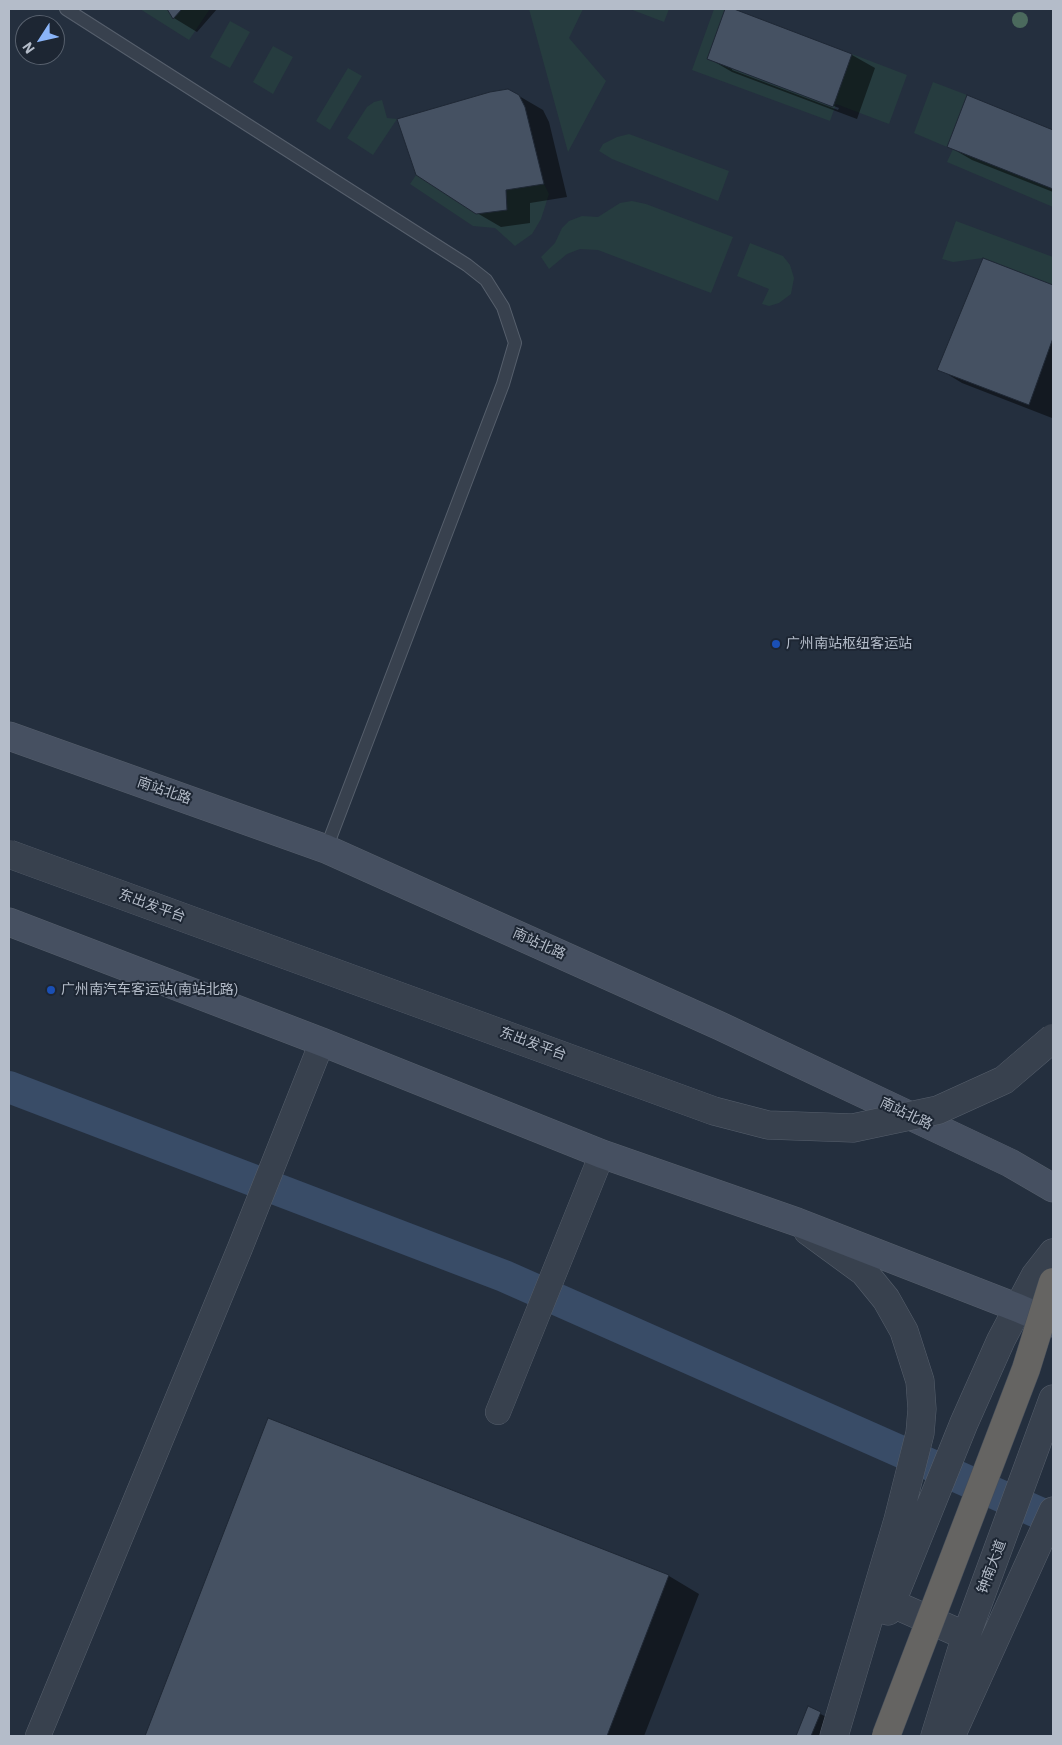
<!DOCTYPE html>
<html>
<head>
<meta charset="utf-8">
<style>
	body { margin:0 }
	#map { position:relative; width:1062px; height:1745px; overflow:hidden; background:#242f3e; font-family:"IBM Plex Sans",sans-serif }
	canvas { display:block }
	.frame { position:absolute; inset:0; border:10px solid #b4bcc9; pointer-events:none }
	.north { position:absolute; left:15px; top:15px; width:50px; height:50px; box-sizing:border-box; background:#1d2633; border:1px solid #59626f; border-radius:50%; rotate:235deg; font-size:14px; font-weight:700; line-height:20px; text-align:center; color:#b4bcc9 }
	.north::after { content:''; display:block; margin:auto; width:18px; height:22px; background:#8ab4f8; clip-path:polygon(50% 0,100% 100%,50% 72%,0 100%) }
</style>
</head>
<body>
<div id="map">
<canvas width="1062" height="1745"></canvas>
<div class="frame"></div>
<div class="north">N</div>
</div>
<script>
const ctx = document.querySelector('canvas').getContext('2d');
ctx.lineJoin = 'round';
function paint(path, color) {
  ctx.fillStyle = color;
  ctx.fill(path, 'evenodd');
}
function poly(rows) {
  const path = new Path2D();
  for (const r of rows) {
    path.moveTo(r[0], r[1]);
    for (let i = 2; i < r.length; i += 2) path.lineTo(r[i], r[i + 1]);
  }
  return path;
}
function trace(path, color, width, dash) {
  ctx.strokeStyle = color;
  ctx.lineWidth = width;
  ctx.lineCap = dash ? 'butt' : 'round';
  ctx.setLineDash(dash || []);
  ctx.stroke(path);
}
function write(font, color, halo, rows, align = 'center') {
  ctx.font = font + ' "IBM Plex Sans","Noto Sans SC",sans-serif';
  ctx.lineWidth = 4;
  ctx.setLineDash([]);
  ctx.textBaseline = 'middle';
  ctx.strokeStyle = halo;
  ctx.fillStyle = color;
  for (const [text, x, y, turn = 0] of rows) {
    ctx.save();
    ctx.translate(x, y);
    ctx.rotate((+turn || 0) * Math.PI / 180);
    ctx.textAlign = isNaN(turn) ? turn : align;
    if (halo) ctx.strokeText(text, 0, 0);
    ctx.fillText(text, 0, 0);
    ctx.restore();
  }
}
paint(poly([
	[140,9,167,9,173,19,182,9,210,9,189,40],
	[529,9,583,9,569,38,606,81,568,152],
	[630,9,669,9,664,22],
	[714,9,725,9,707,59,832,106,852,54,907,75,889,124,836,104,830,121,692,70],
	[230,21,250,32,230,68,210,57],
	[273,46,293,57,273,94,253,82],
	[348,68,362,76,330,130,316,121],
	[933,82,967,95,947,147,914,133],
	[382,100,387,118,397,119,373,155,347,138,367,107,374,102],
	[629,134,729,171,718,201,612,159,599,151,603,144,617,137],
	[953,149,1053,189,1053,207,947,162],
	[416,175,507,210,506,190,544,184,549,194,541,219,532,234,515,246,495,228,473,226,410,184],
	[632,201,646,204,733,237,711,293,598,250,580,249,567,254,549,269,541,257,555,243,562,228,569,221,582,216,598,217,620,203],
	[956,221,1053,257,1053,285,983,258,953,262,942,259],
	[750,243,783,256,790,265,794,278,791,294,779,303,769,306,762,304,769,289,737,276]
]), '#263c3f');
paint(poly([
	[168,9,217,9,197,32,174,18],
	[727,9,731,9,852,55,875,68,857,119,732,72,708,58],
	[732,67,839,108,838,110,732,70],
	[519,96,543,110,549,122,567,197,530,203,530,223,501,227,477,213],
	[968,97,1053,131,1053,192,972,160,948,146],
	[984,260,1053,286,1052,418,962,383,939,369],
	[269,1419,669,1576,699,1594,644,1736,146,1736],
	[809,1708,836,1722,830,1736,797,1736]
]), '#0007');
trace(poly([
	[9,1087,504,1276,1053,1519]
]), '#394c67', 32);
const building = poly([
	[167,9,182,9,173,19,167,9],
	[725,9,734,9,852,54,833,107,707,59,725,9],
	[508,89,519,95,525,107,544,184,506,190,507,210,476,214,416,175,397,119,490,92,508,89],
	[967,95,1053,130,1053,189,947,147,967,95],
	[983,258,1053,285,1053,338,1029,405,937,370,983,258],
	[268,1418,669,1575,607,1736,145,1736,268,1418],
	[808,1706,821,1712,811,1736,796,1736,808,1706]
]);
paint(building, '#455162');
trace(building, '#1f2835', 1);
const service = poly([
	[66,9,467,265,486,280,503,307,515,343,503,384,326,849]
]);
const minor = poly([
	[498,1412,602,1154],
	[38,1736,240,1248,322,1042]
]);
const tertiary = poly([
	[808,1231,864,1272,886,1299,904,1331,920,1381,922,1409,920,1433,898,1520,834,1736],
	[891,1603,966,1636],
	[888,1611,964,1423,1001,1340,1035,1276,1053,1253],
	[935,1736,966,1636,1053,1399],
	[951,1736,1053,1511]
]);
const secondary = poly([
	[9,736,326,849,720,1026,1010,1163,1053,1188],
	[9,922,322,1042,602,1154,797,1222,1018,1308,1053,1323]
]);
trace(service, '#565f6c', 14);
trace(minor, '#565f6c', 26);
trace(tertiary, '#565f6c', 29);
trace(secondary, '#565f6c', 29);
trace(service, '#38414e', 12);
trace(minor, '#38414e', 25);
trace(tertiary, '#38414e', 28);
trace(secondary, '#465061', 28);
const tertiaryBridge = poly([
	[9,854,714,1111,768,1125,853,1128,938,1110,1004,1080,1053,1038]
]);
const trunkBridge = poly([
	[886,1736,1026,1369,1053,1282]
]);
trace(tertiaryBridge, '#565f6c', 29, []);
trace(trunkBridge, '#434c59', 29, []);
trace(tertiaryBridge, '#38414e', 28);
trace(trunkBridge, '#656462', 28);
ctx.fillStyle = '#4b6a5d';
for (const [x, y] of [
	[1020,20]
]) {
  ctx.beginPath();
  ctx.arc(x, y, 8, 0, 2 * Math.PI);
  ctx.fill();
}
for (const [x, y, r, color] of [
	[776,644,5,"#1a4fb4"],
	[51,990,5,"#1a4fb4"]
]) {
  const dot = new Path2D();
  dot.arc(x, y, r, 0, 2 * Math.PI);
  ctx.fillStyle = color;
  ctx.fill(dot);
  trace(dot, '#1d2633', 2);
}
write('14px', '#b4bcc9', '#1d2633', [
	["广州南站枢纽客运站",786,644],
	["广州南汽车客运站(南站北路)",61,990]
], 'left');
write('14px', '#b4bcc9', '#1d2633', [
	["南站北路",164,791,19],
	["东出发平台",152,906,20],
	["南站北路",539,944,24],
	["东出发平台",533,1044,20],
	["南站北路",906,1114,25],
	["钟南大道",992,1567,-69]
]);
</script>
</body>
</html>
